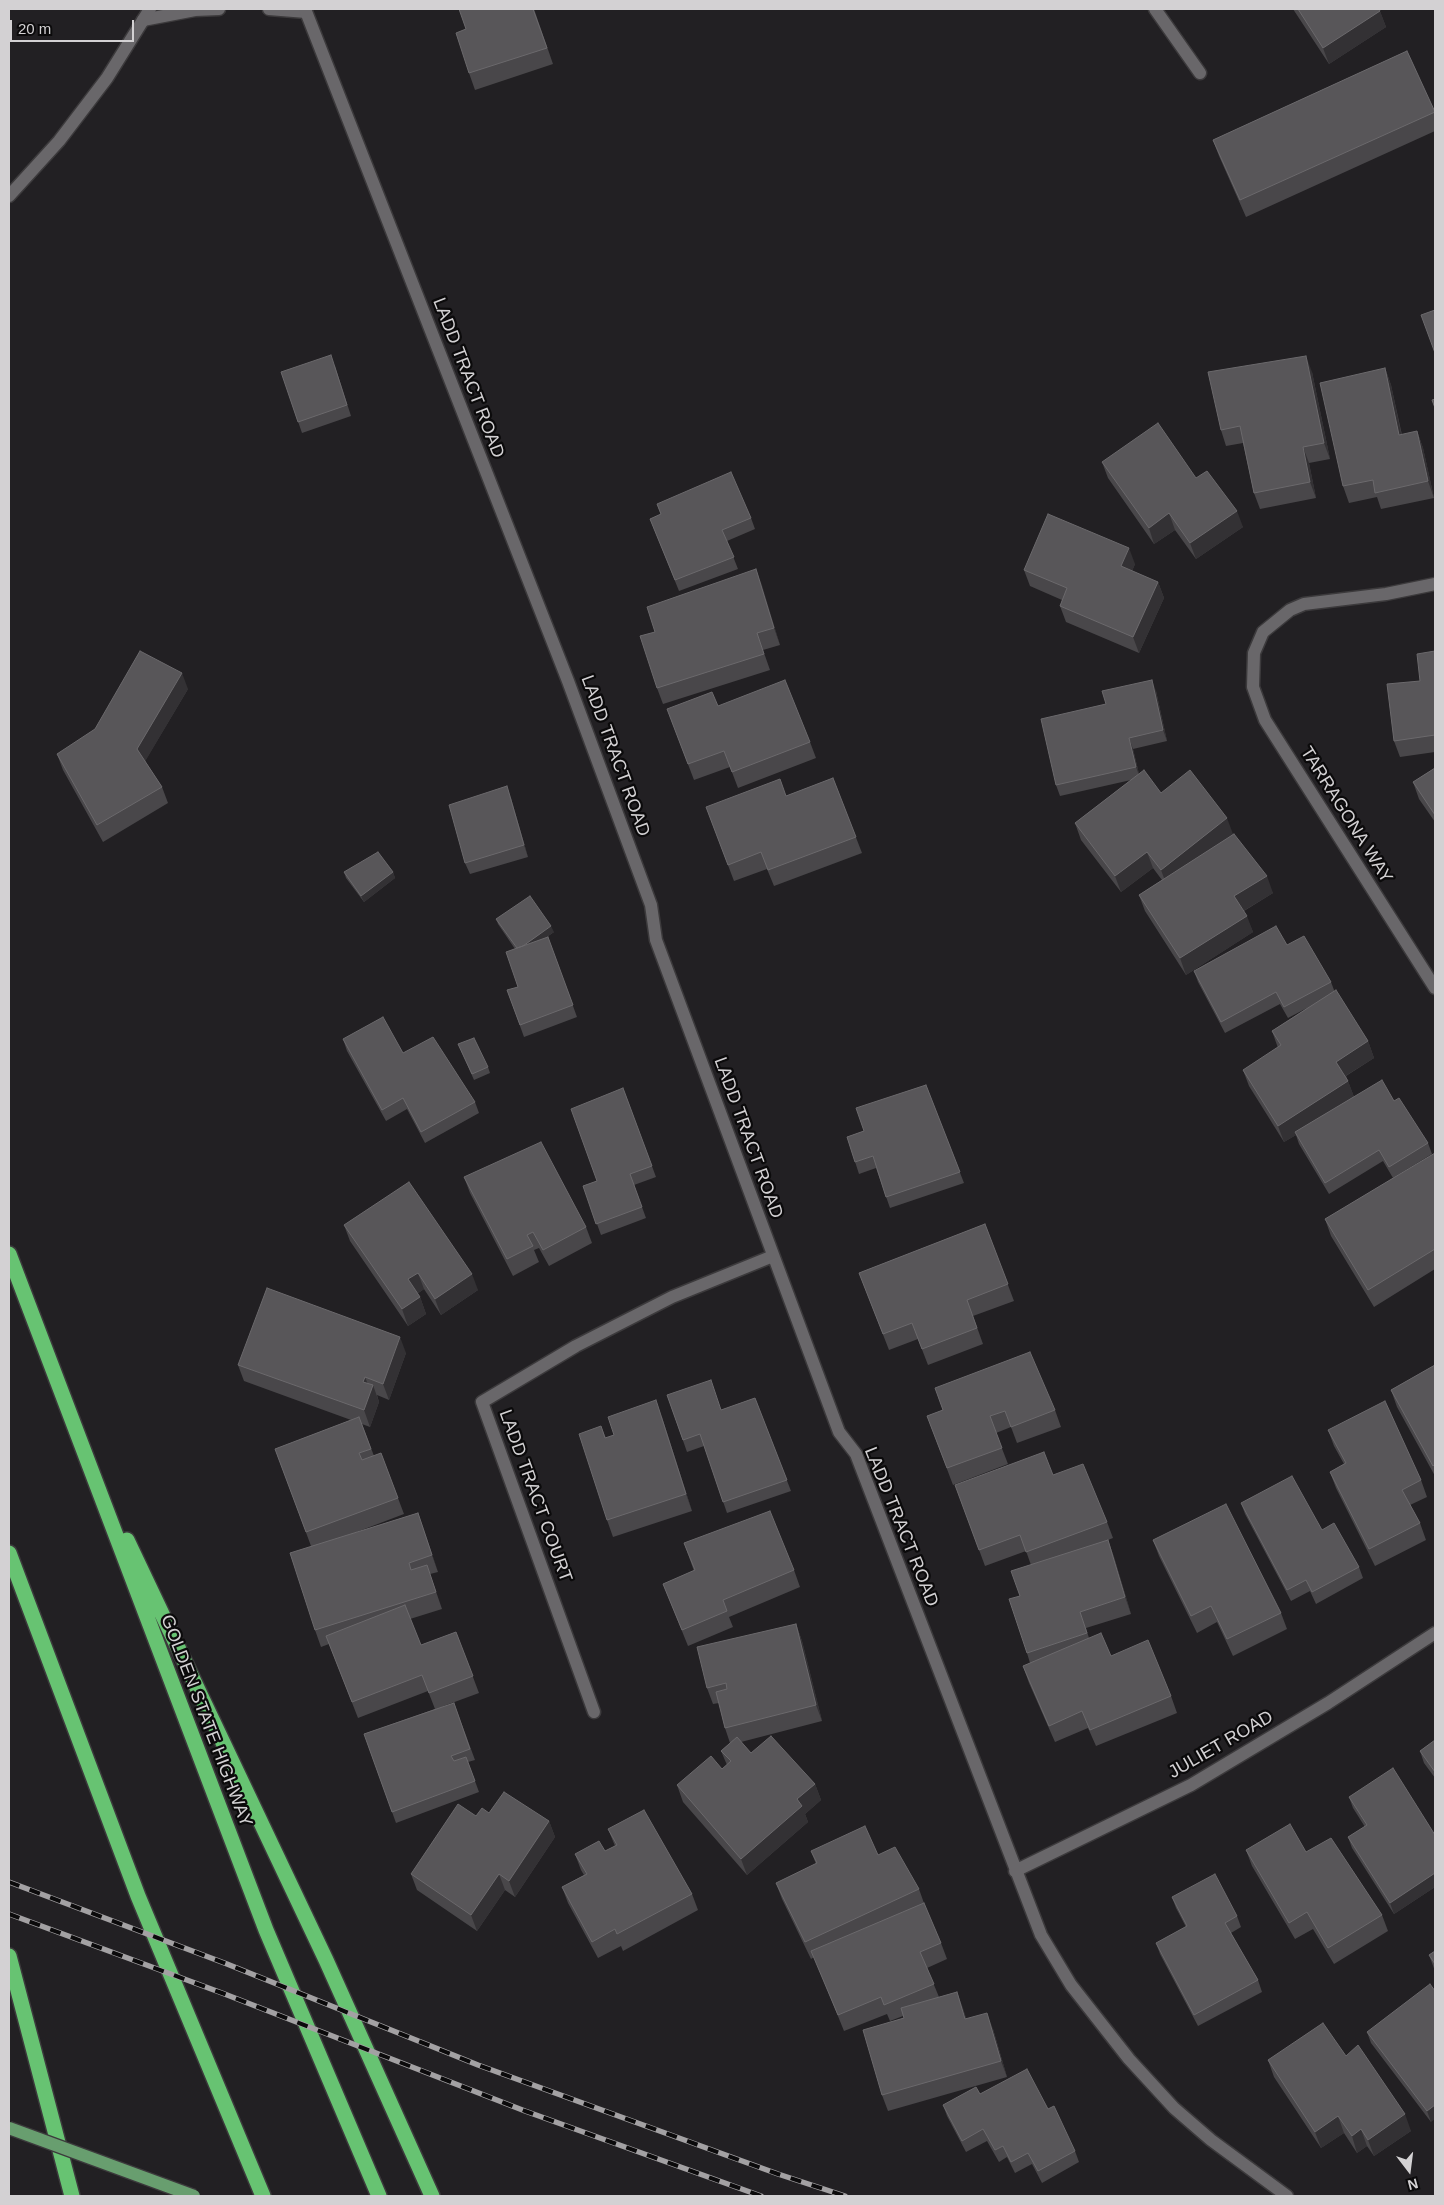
<!DOCTYPE html>
<html>
<head>
<meta charset="utf-8">
<style>
	body { margin:0 }
	#map { position:relative; width:1444px; height:2205px; overflow:hidden; background:#222023; font-family:Helvetica,sans-serif }
	canvas { display:block }
	.frame { position:absolute; inset:0; border:10px solid #d3d1d3; pointer-events:none }
	.north { position:absolute; left:1384px; top:2145px; width:50px; height:50px; -webkit-text-stroke:4px #0b0a0b; paint-order:stroke; rotate:165deg; font-size:14px; font-weight:700; line-height:20px; text-align:center; color:#d3d1d3 }
	.north::after { content:''; display:block; margin:auto; width:18px; height:22px; background:#d3d1d3; clip-path:polygon(50% 0,100% 100%,50% 72%,0 100%) }
	.scale { position:absolute; left:10px; top:20px; width:124px; height:22px; box-sizing:border-box; border:2px solid #d3d1d3; border-top:0; padding-left:6px; font-size:15px; line-height:18px; white-space:nowrap; color:#d3d1d3; -webkit-text-stroke:4px #0b0a0b; paint-order:stroke }
</style>
</head>
<body>
<div id="map">
<canvas width="1444" height="2205"></canvas>
<div class="frame"></div>
<div class="north">N</div>
<div class="scale">20 m</div>
</div>
<script>
const ctx = document.querySelector('canvas').getContext('2d');
ctx.lineJoin = 'round';
function poly(rows) {
  const path = new Path2D();
  for (const r of rows) {
    path.moveTo(r[0], r[1]);
    for (let i = 2; i < r.length; i += 2) path.lineTo(r[i], r[i + 1]);
  }
  return path;
}
function trace(path, color, width, dash) {
  ctx.strokeStyle = color;
  ctx.lineWidth = width;
  ctx.lineCap = dash ? 'butt' : 'round';
  ctx.setLineDash(dash || []);
  ctx.stroke(path);
}
function paint(path, color) {
  ctx.fillStyle = color;
  ctx.fill(path, 'evenodd');
}
function write(font, color, halo, rows, align = 'center') {
  ctx.font = font + ' Helvetica,sans-serif';
  ctx.lineWidth = 4.5;
  ctx.setLineDash([]);
  ctx.textBaseline = 'middle';
  ctx.strokeStyle = halo;
  ctx.fillStyle = color;
  for (const [text, x, y, turn = 0] of rows) {
    ctx.save();
    ctx.translate(x, y);
    ctx.rotate((+turn || 0) * Math.PI / 180);
    ctx.textAlign = isNaN(turn) ? turn : align;
    if (halo) ctx.strokeText(text, 0, 0);
    ctx.fillText(text, 0, 0);
    ctx.restore();
  }
}
const service = poly([
	[269,9,306,12],
	[1155,9,1200,73],
	[143,20,195,10,219,9]
]);
const minor = poly([
	[305,9,568,681,651,905,656,940,839,1432,856,1454,1041,1935,1071,1985,1129,2059,1174,2108,1211,2140,1287,2196],
	[1435,584,1386,594,1304,604,1290,610,1263,632,1254,653,1253,687,1265,720,1435,988],
	[594,1712,482,1402,576,1346,672,1297,773,1256],
	[1015,1871,1191,1785,1328,1703,1435,1633]
]);
const secondary = poly([
	[9,196,59,141,107,78,150,9]
]);
const motorway = poly([
	[9,1254,266,1930,379,2196],
	[127,1540,326,1960,432,2196],
	[9,1553,138,1896,263,2196],
	[9,1956,72,2196]
]);
trace(service, '#3c3a3c', 15);
trace(minor, '#3c3a3c', 15);
trace(secondary, '#3c3a3c', 15);
trace(motorway, '#3c3a3c', 18);
trace(service, '#69676a', 12);
trace(minor, '#69676a', 12);
trace(secondary, '#69676a', 12);
trace(motorway, '#67c372', 15);
const rail = poly([
	[9,1882,227,1964,478,2065,778,2174,845,2196],
	[9,1914,222,1993,525,2111,761,2196]
]);
trace(rail, '#a3a1a3', 5.5);
trace(rail, '#0b0a0b', 4, [11]);
const primaryBridge = poly([
	[9,2128,194,2196]
]);
trace(primaryBridge, '#3c3a3c', 15, []);
trace(primaryBridge, '#689e6f', 12);
paint(poly([
	[534,9,553,64,475,90,469,73],
	[1293,9,1379,9,1386,27,1329,64],
	[1407,51,1435,114,1435,131,1246,217,1219,156,1213,140],
	[335,366,351,416,302,433,281,372],
	[1385,368,1391,385,1402,435,1417,431,1423,448,1434,498,1381,509,1377,497,1349,503,1343,486],
	[1312,372,1330,459,1309,463,1316,498,1260,509,1254,493,1243,443,1226,446,1221,430],
	[1102,462,1196,478,1243,527,1196,559,1175,530,1154,544,1108,478],
	[657,504,751,518,755,529,727,541,738,569,679,591,650,519,661,515],
	[1135,564,1132,571,1158,582,1164,598,1139,653,1066,622,1060,606,1062,600,1030,586,1024,570],
	[756,569,780,645,763,650,770,670,663,704,657,688,655,632],
	[1435,651,1435,752,1400,757,1394,741],
	[188,689,145,761,162,787,168,803,103,842,63,770,57,754],
	[1156,691,1167,741,1133,749,1139,774,1161,793,1233,834,1273,893,1244,911,1253,932,1186,975,1145,911,1139,895,1162,880,1153,868,1121,892,1081,840,1075,823,1131,780,1060,796,1056,785],
	[718,706,810,742,816,758,738,788,730,767,694,780,667,709],
	[1435,768,1435,822,1419,799,1413,782],
	[833,778,862,853,774,886,767,869,734,881,706,807,786,796],
	[511,798,528,857,470,874,465,863],
	[344,872,393,872,395,878,364,902,346,878],
	[496,919,554,932,544,939,548,937,577,1017,524,1037,507,990,518,987,515,949,498,924],
	[1287,945,1331,982,1334,990,1368,1041,1374,1058,1346,1076,1354,1097,1394,1101,1428,1143,1432,1154,1393,1178,1383,1161,1329,1194,1299,1144,1296,1135,1284,1142,1249,1086,1243,1070,1278,1048,1272,1031,1307,1008,1288,1018,1280,1004,1225,1033,1198,982,1194,971],
	[343,1039,403,1053,475,1102,479,1113,425,1143,407,1109,386,1121,347,1051],
	[458,1044,488,1067,490,1073,474,1080],
	[926,1085,964,1183,890,1208,876,1168,859,1174,847,1137,864,1131],
	[623,1088,656,1177,634,1185,646,1218,601,1235,583,1186,597,1181],
	[1435,1153,1435,1269,1374,1307,1331,1236,1325,1219],
	[464,1177,586,1227,592,1243,549,1266,539,1248,534,1250,539,1262,513,1276,470,1193],
	[985,1224,1014,1301,973,1316,983,1344,928,1365,918,1339,889,1350,859,1273],
	[344,1225,478,1290,441,1315,424,1289,417,1294,420,1297,426,1314,408,1326,350,1241],
	[406,1353,389,1400,377,1395,379,1402,370,1427,362,1424,374,1456,381,1453,404,1514,354,1533,418,1513,438,1572,430,1574,442,1609,410,1619,421,1645,456,1632,479,1693,441,1707,454,1703,475,1760,468,1762,479,1792,396,1823,364,1734,435,1709,428,1691,358,1718,329,1644,321,1647,315,1630,311,1546,275,1449,351,1420,244,1381,238,1365],
	[1435,1365,1435,1476,1397,1407,1391,1390],
	[667,1395,721,1410,755,1398,791,1491,727,1513,704,1446,687,1452],
	[943,1410,1055,1410,1061,1427,1017,1443,1011,1427,996,1433,1008,1464,953,1485,927,1416],
	[662,1417,692,1511,613,1537,607,1520,601,1426,606,1438],
	[1328,1430,1421,1480,1427,1497,1410,1505,1420,1523,1426,1540,1375,1566,1336,1488,1330,1472,1344,1464,1334,1446],
	[1053,1475,1107,1522,1113,1538,1108,1540,1114,1557,1131,1614,1086,1628,1089,1638,1111,1656,1171,1696,1177,1713,1096,1746,1088,1728,1055,1742,1029,1683,1023,1666,1030,1663,1027,1653,1020,1596,1031,1565,1026,1551,985,1566,955,1485],
	[1241,1503,1322,1530,1359,1567,1363,1578,1316,1604,1310,1591,1291,1601,1245,1514],
	[1153,1540,1281,1613,1287,1629,1233,1656,1217,1622,1197,1633,1159,1556],
	[684,1543,794,1570,800,1587,729,1617,733,1627,688,1646,663,1584,694,1571],
	[796,1624,802,1641,822,1721,741,1742,751,1753,815,1784,821,1800,805,1814,808,1822,747,1875,683,1802,677,1785,722,1769,727,1765,721,1751,730,1743,725,1728,719,1703,713,1704,707,1688],
	[1435,1740,1435,1778,1424,1763,1420,1751],
	[1349,1797,1435,1835,1435,1887,1394,1914,1352,1848,1348,1837,1365,1827,1353,1808],
	[489,1813,549,1821,555,1837,515,1897,505,1890,477,1931,417,1890,411,1874,476,1816],
	[608,1829,692,1894,698,1910,623,1951,621,1946,598,1958,568,1903,562,1887,584,1875,581,1870,575,1854,605,1851,615,1846],
	[1246,1850,1306,1852,1382,1915,1388,1931,1334,1964,1313,1929,1295,1939,1252,1866],
	[811,1851,878,1855,919,1889,925,1906,941,1943,947,1959,927,1968,939,1997,957,1992,966,2018,993,2029,1007,2077,888,2111,882,2095,904,2018,903,2016,890,2021,887,2014,844,2031,814,1957,811,1959,782,1899,776,1883,816,1864],
	[1172,1897,1237,1916,1241,1927,1231,1933,1258,1980,1262,1992,1198,2026,1160,1954,1156,1943,1186,1927,1176,1908],
	[1435,1951,1435,1971,1429,1955],
	[1435,1991,1431,2122,1371,2043,1367,2032],
	[1346,2056,1411,2131,1374,2156,1367,2146,1357,2153,1344,2133,1321,2148,1274,2077,1268,2060],
	[980,2094,1048,2109,1075,2151,1079,2162,1042,2183,1032,2164,1015,2173,1007,2157,999,2162,987,2141,966,2152,947,2116,943,2105]
]), '#49474a');
paint(poly([
	[1380,11,1386,27,1329,64,1323,48],
	[1306,356,1312,372,1330,459,1324,443],
	[1385,368,1391,385,1405,452,1399,435],
	[1417,431,1423,448,1434,498,1428,481],
	[1303,447,1309,463,1316,498,1310,482],
	[1237,511,1243,527,1196,559,1190,543],
	[1169,513,1175,530,1154,544,1149,528],
	[1129,548,1135,564,1127,583,1121,566],
	[756,569,762,585,780,645,774,628],
	[1158,582,1164,598,1139,653,1133,637],
	[182,673,188,689,143,765,137,749],
	[1152,680,1156,691,1167,741,1163,730],
	[1129,738,1133,749,1140,778,1136,767],
	[507,786,511,798,528,857,524,845],
	[1227,818,1233,834,1167,886,1161,870],
	[1147,852,1153,868,1121,892,1115,876],
	[393,872,395,878,364,902,361,896],
	[1267,876,1273,893,1240,913,1234,896],
	[1247,916,1253,932,1186,975,1180,958],
	[551,926,554,932,520,955,518,950],
	[1368,1041,1374,1058,1342,1078,1336,1062],
	[1348,1081,1354,1097,1295,1132,1296,1135,1284,1142,1278,1126],
	[418,1273,424,1289,414,1296,408,1279],
	[472,1274,478,1290,441,1315,435,1299],
	[420,1297,426,1314,408,1326,402,1309],
	[400,1337,406,1353,389,1400,383,1384],
	[365,1377,371,1392,373,1385,379,1402,370,1427,364,1410,363,1382],
	[656,1400,662,1417,692,1511,686,1494],
	[418,1513,424,1529,438,1572,432,1555],
	[1108,1540,1114,1557,1131,1614,1125,1597],
	[796,1624,802,1641,822,1721,816,1705],
	[815,1784,821,1800,805,1814,808,1822,747,1875,741,1859,797,1799],
	[549,1821,555,1837,515,1897,509,1881],
	[1435,1873,1435,1887,1394,1914,1390,1903],
	[499,1874,505,1890,477,1931,471,1915],
	[957,1992,963,2008,971,2035,965,2019],
	[987,2013,993,2029,1007,2077,1001,2061],
	[1435,2105,1435,2119,1431,2122,1427,2111],
	[1405,2114,1411,2131,1374,2156,1368,2140],
	[1338,2116,1344,2133,1321,2148,1315,2132],
	[1361,2129,1367,2146,1357,2153,1352,2136]
]), '#333134');
const building = poly([
	[459,9,533,9,547,48,469,73,456,33,466,29,459,9],
	[1298,9,1379,9,1380,11,1323,48,1298,9],
	[1407,51,1435,112,1240,200,1213,140,1407,51],
	[1435,310,1435,353,1421,315,1435,310],
	[331,355,347,405,298,422,281,372,331,355],
	[1306,356,1324,443,1303,447,1310,482,1254,493,1240,426,1221,430,1208,372,1306,356],
	[1385,368,1399,435,1417,431,1428,481,1375,493,1373,480,1343,486,1320,383,1385,368],
	[1435,399,1435,408,1432,400,1435,399],
	[1158,423,1196,478,1207,471,1237,511,1190,543,1169,513,1149,528,1102,462,1158,423],
	[731,472,751,518,722,530,734,557,675,580,650,519,661,514,657,504,731,472],
	[1048,514,1129,548,1121,566,1158,582,1133,637,1060,606,1067,588,1024,570,1048,514],
	[756,569,774,628,757,633,764,654,657,688,640,636,655,632,647,607,756,569],
	[140,651,182,673,137,749,162,787,97,825,57,754,95,729,140,651],
	[1435,651,1435,735,1394,741,1387,684,1420,681,1417,654,1435,651],
	[785,680,810,742,732,772,724,751,688,764,667,709,712,692,718,706,785,680],
	[1152,680,1163,730,1129,738,1136,767,1056,785,1041,719,1106,704,1102,691,1152,680],
	[1435,768,1435,815,1413,782,1435,768],
	[1144,770,1161,793,1190,770,1227,818,1161,870,1147,852,1115,876,1075,823,1144,770],
	[833,778,856,837,768,870,761,852,728,865,706,807,780,779,786,796,833,778],
	[507,786,524,845,465,863,449,805,507,786],
	[1234,834,1267,876,1234,896,1247,916,1180,958,1139,895,1234,834],
	[378,852,393,872,361,896,344,872,378,852],
	[530,896,551,926,523,946,517,948,496,919,530,896],
	[1276,926,1287,945,1304,936,1331,982,1284,1007,1276,992,1221,1022,1194,971,1276,926],
	[548,937,573,1005,520,1025,507,990,518,987,506,952,548,937],
	[1336,990,1368,1041,1336,1062,1348,1081,1278,1126,1243,1070,1281,1045,1272,1031,1336,990],
	[383,1017,403,1053,433,1037,475,1102,421,1132,403,1098,382,1110,343,1039,383,1017],
	[474,1038,488,1067,472,1074,458,1044,474,1038],
	[1382,1080,1394,1101,1399,1098,1428,1143,1389,1167,1379,1150,1325,1183,1295,1132,1382,1080],
	[926,1085,960,1172,886,1197,873,1156,855,1162,847,1137,864,1131,856,1108,926,1085],
	[623,1088,652,1166,630,1174,642,1207,596,1224,583,1186,597,1181,571,1109,623,1088],
	[541,1142,586,1227,543,1250,533,1232,527,1235,533,1246,507,1259,464,1177,541,1142],
	[1435,1153,1435,1249,1368,1290,1325,1219,1435,1153],
	[409,1182,472,1274,435,1299,418,1273,408,1279,420,1297,402,1309,344,1225,409,1182],
	[985,1224,1008,1284,967,1300,977,1328,922,1349,912,1323,883,1334,859,1273,985,1224],
	[267,1288,400,1337,383,1384,365,1377,363,1382,373,1385,364,1410,238,1365,267,1288],
	[1030,1352,1055,1410,1011,1427,1005,1411,990,1416,1002,1448,947,1468,927,1416,943,1410,935,1388,1030,1352],
	[1435,1365,1435,1464,1433,1466,1391,1390,1435,1365],
	[711,1380,721,1410,755,1398,787,1480,723,1502,700,1434,683,1440,667,1395,711,1380],
	[656,1400,686,1494,607,1520,579,1434,601,1426,605,1438,614,1435,608,1417,656,1400],
	[1385,1401,1421,1480,1402,1490,1420,1523,1369,1549,1330,1472,1346,1463,1328,1430,1385,1401],
	[359,1417,371,1449,359,1453,362,1460,381,1453,398,1498,306,1532,275,1449,359,1417],
	[1044,1452,1053,1475,1083,1464,1107,1522,1026,1552,1020,1535,979,1550,955,1485,1044,1452],
	[1292,1476,1322,1530,1334,1523,1359,1567,1312,1592,1306,1580,1287,1590,1241,1503,1292,1476],
	[1226,1504,1281,1613,1227,1639,1211,1606,1191,1616,1153,1540,1226,1504],
	[770,1511,794,1570,723,1600,727,1611,682,1630,663,1584,695,1570,684,1543,770,1511],
	[418,1513,432,1555,409,1563,411,1570,427,1565,436,1592,315,1630,290,1553,418,1513],
	[1108,1540,1125,1597,1080,1612,1087,1633,1027,1653,1009,1599,1020,1596,1011,1571,1108,1540],
	[405,1605,421,1645,456,1632,473,1676,429,1693,422,1675,352,1702,326,1636,405,1605],
	[796,1624,816,1705,725,1728,716,1692,727,1689,726,1683,707,1688,697,1647,796,1624],
	[1101,1633,1111,1656,1148,1640,1171,1696,1090,1730,1082,1711,1049,1726,1023,1666,1101,1633],
	[454,1703,470,1749,451,1756,454,1761,466,1757,475,1781,392,1812,364,1734,454,1703],
	[771,1736,815,1784,797,1799,802,1806,741,1859,677,1785,711,1756,722,1769,731,1761,721,1751,737,1737,751,1753,771,1736],
	[1435,1740,1435,1772,1420,1751,1435,1740],
	[1393,1768,1435,1835,1435,1873,1390,1903,1348,1837,1367,1825,1349,1797,1393,1768],
	[504,1792,549,1821,509,1881,499,1874,471,1915,411,1874,458,1804,476,1816,482,1808,489,1813,504,1792],
	[644,1810,692,1894,617,1934,615,1929,592,1942,562,1887,587,1874,575,1854,599,1841,605,1851,617,1845,608,1829,644,1810],
	[1290,1824,1306,1852,1331,1838,1382,1915,1328,1948,1307,1912,1289,1923,1246,1850,1290,1824],
	[865,1826,878,1855,895,1847,919,1889,805,1942,776,1883,817,1863,811,1851,865,1826],
	[1215,1874,1237,1916,1225,1923,1258,1980,1194,2015,1156,1943,1187,1926,1172,1897,1215,1874],
	[924,1903,941,1943,920,1952,934,1984,884,2005,881,1997,838,2015,811,1951,924,1903],
	[1435,1951,1435,1964,1429,1955,1435,1951],
	[1430,1984,1435,1991,1435,2105,1427,2111,1367,2032,1430,1984],
	[957,1992,965,2019,987,2013,1001,2061,882,2095,863,2030,904,2018,901,2008,957,1992],
	[1323,2023,1346,2056,1358,2045,1405,2114,1368,2140,1361,2129,1352,2136,1338,2116,1315,2132,1268,2060,1323,2023],
	[1027,2069,1048,2109,1054,2106,1075,2151,1038,2171,1028,2153,1011,2162,1003,2146,995,2150,983,2129,962,2141,943,2105,976,2087,980,2094,1027,2069]
]);
paint(building, '#585659');
trace(building, '#6b696c', 1);
write('18px', '#d3d1d3', '#0b0a0b', [
	["LADD TRACT ROAD",468,378,69],
	["LADD TRACT ROAD",615,756,70],
	["TARRAGONA WAY",1346,815,58],
	["LADD TRACT ROAD",748,1138,70],
	["LADD TRACT COURT",535,1496,70],
	["LADD TRACT ROAD",901,1527,68],
	["GOLDEN STATE HIGHWAY",206,1721,69],
	["JULIET ROAD",1221,1745,-30]
]);
</script>
</body>
</html>
